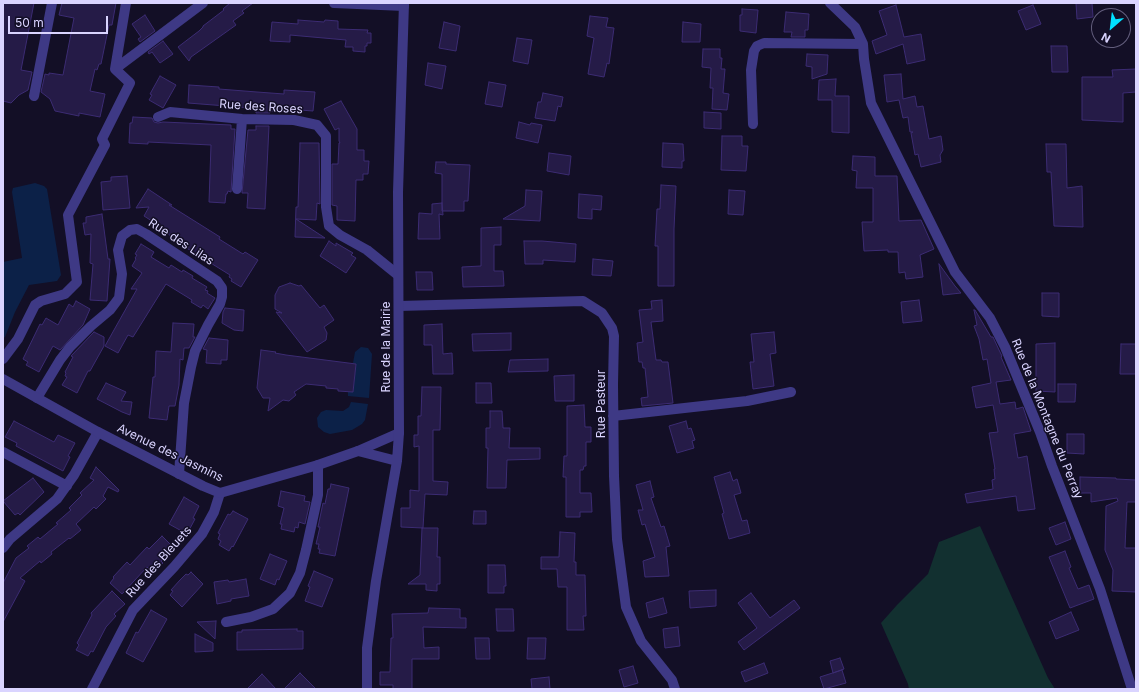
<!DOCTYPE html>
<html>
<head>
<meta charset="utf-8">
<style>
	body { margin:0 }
	#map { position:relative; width:1139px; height:692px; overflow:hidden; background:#130f26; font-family:Inter,sans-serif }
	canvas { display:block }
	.frame { position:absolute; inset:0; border:4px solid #dad4ff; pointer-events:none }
	.north { position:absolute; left:1091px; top:8px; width:40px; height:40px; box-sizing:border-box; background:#130f26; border:1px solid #635e7d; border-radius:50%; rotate:208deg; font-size:11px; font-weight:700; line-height:16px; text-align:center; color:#dad4ff }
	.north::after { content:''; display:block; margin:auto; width:14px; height:18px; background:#00e0ff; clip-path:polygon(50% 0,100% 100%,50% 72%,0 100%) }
	.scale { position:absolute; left:8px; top:16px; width:100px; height:18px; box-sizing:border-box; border:2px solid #dad4ff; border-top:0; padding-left:5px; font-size:12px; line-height:14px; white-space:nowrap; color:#dad4ff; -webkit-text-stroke:3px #130f26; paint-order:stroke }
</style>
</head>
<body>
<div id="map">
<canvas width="1139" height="692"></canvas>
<div class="frame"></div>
<div class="north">N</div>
<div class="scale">50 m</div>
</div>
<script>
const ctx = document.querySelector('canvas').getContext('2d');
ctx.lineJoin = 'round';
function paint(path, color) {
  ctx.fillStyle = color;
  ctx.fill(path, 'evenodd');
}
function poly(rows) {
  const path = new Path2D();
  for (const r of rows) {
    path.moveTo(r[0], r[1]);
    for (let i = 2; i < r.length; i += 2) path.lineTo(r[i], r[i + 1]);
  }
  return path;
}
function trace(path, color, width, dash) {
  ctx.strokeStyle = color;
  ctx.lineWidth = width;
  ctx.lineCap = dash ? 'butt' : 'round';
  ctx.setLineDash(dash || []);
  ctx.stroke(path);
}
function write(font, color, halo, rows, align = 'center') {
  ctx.font = font + ' Inter,sans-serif';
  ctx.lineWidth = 3;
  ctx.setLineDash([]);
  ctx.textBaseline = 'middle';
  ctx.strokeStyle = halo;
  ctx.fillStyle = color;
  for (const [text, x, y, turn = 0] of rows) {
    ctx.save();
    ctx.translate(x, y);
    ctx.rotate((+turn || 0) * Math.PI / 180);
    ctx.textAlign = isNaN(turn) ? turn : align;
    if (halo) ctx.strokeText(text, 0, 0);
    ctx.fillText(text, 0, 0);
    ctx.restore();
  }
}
paint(poly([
	[980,526,1048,678,1055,689,909,689,908,684,881,623,897,605,928,574,939,542]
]), '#123030');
paint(poly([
	[35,183,44,186,47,189,61,275,57,281,29,285,15,312,5,337,3,338,3,262,22,258,12,192,13,188],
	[361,347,368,348,372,354,369,398,348,396,348,392,353,392,356,364,353,363,355,352],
	[351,402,368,404,365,420,362,424,352,430,330,434,324,432,318,427,317,418,321,412,326,410,343,411,349,407]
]), '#0c2148');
const building = poly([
	[3,3,34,3,21,70,32,72,28,90,19,95,11,103,3,101,3,3],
	[62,3,116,3,112,25,109,25,101,64,99,64,97,70,95,69,90,91,105,94,100,117,79,113,79,116,55,111,50,99,41,92,45,74,49,75,49,73,63,75,74,18,59,15,62,3],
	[230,3,253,3,242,11,244,13,233,21,236,25,191,57,189,61,178,47,199,31,203,27,203,26,224,10,223,9,230,3],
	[1076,3,1092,3,1093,17,1077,19,1076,3],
	[896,5,904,37,921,34,925,60,907,64,903,44,876,54,872,41,887,35,879,11,896,5],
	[1033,5,1041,24,1026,30,1018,11,1033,5],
	[742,9,758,10,756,33,740,31,740,15,742,15,742,9],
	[786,12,809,14,808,30,805,30,805,37,791,37,792,32,784,32,786,12],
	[145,15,155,31,140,42,138,39,141,37,132,24,145,15],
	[590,16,608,18,606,27,614,28,609,64,607,63,604,77,588,74,594,38,587,36,590,16],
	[298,20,324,22,325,20,338,21,338,29,368,30,367,33,371,33,371,43,367,43,367,46,365,46,365,52,353,51,353,47,345,47,346,40,290,35,290,42,270,41,272,22,298,24,298,20],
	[444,22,460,26,456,51,439,48,444,22],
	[683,22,701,24,700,42,682,42,683,22],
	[517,38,532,40,528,64,513,61,517,38],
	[163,41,173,54,160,63,152,52,149,54,148,52,163,41],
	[1051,46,1067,46,1068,72,1052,72,1051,46],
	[703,49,720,49,720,58,722,58,721,69,725,69,723,93,729,94,727,110,712,109,713,88,710,88,711,68,702,67,703,49],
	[807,54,828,55,827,74,812,79,812,67,806,66,807,54],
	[428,63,446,66,442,89,425,85,428,63],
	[1136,69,1136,92,1123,93,1123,122,1082,120,1082,77,1113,77,1112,70,1136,69],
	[901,74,903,99,915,96,917,107,923,106,929,139,941,136,943,150,940,155,941,162,921,167,918,154,915,155,911,133,913,132,910,132,908,117,903,118,899,100,887,102,884,75,901,74],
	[160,76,176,85,163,108,149,100,152,95,150,94,160,76],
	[836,79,835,96,849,96,849,133,832,132,832,100,818,100,819,80,836,79],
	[489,82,506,85,502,107,485,104,489,82],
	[189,85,219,87,219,89,257,92,284,94,284,90,315,92,313,111,300,110,299,112,270,111,270,113,256,113,256,110,252,110,252,108,188,103,189,85],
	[543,93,563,97,561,107,558,106,555,121,535,118,538,102,541,102,543,93],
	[341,101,357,129,357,150,364,150,364,161,369,161,368,174,363,174,363,180,356,180,355,221,337,220,337,206,332,205,332,164,338,164,339,143,340,143,339,141,339,128,335,130,324,109,341,101],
	[704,112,721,113,721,129,704,128,704,112],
	[133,117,152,118,154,122,158,123,163,122,231,125,231,129,235,129,231,192,228,191,227,194,226,194,225,203,209,202,211,145,148,142,148,144,129,143,130,123,132,123,133,117],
	[519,122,530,125,531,123,542,125,538,143,516,138,519,122],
	[256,126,269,126,265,209,247,208,248,193,242,193,248,130,256,130,256,126],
	[722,136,742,136,742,146,748,146,746,171,721,170,722,136],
	[300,143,319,143,320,204,317,203,316,220,296,219,325,238,295,237,296,207,298,207,300,143],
	[663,143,683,144,684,161,682,161,682,168,662,167,663,143],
	[1046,144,1066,144,1067,188,1082,186,1083,227,1054,226,1051,172,1047,172,1046,144],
	[549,153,571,156,569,175,547,171,549,153],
	[853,156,875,157,875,176,897,176,899,221,921,220,934,249,920,255,923,277,906,279,905,272,899,273,898,252,888,252,888,250,864,251,862,222,873,222,873,188,856,188,857,171,852,170,853,156],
	[436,162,446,162,446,164,470,165,468,201,464,201,464,211,442,211,442,174,435,173,436,162],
	[127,176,130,208,103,210,101,182,111,181,111,177,127,176],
	[661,185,676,186,674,229,674,286,658,286,658,246,655,246,656,228,657,209,660,209,661,185],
	[148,189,172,205,169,205,220,237,219,239,243,254,245,252,258,260,241,287,231,281,232,279,229,277,230,275,172,239,166,230,144,216,149,207,136,208,148,189],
	[526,190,542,191,540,221,503,219,525,206,526,190],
	[729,190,745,191,743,215,728,214,729,190],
	[579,194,602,196,601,210,592,209,592,219,578,218,579,194],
	[442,203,443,215,439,214,440,239,418,239,419,213,432,214,432,204,442,203],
	[102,214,108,259,110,259,107,301,90,300,93,264,90,263,91,234,85,235,83,223,86,223,86,217,102,214],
	[501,227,501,245,494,245,494,271,503,271,504,286,463,287,462,267,481,266,481,228,501,227],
	[329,241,336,246,336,243,353,253,351,255,356,258,346,273,320,256,329,241],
	[524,241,542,241,576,244,575,262,543,260,543,264,525,264,524,241],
	[141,244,154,252,151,257,169,268,171,265,182,272,183,270,193,276,192,278,207,287,205,290,208,291,207,293,215,298,208,309,203,305,201,308,191,302,192,300,166,284,133,337,128,335,118,353,105,346,137,289,131,289,142,273,132,266,136,259,135,258,137,255,135,254,141,244],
	[593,259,613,261,611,276,592,275,593,259],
	[939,264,955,286,961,293,943,295,939,264],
	[416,272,432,272,433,290,417,290,416,272],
	[290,283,299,286,301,285,320,308,324,305,334,320,324,327,327,333,326,340,307,352,276,312,282,313,275,309,275,295,279,287,290,283],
	[1042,293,1059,293,1059,317,1042,316,1042,293],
	[662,300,663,321,651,322,656,360,661,360,662,362,668,362,673,403,642,406,641,398,648,397,645,368,643,368,642,362,639,362,637,343,643,342,639,310,652,309,651,301,662,300],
	[919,300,922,321,903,323,901,302,919,300],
	[76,301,90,309,83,325,60,350,53,346,39,372,26,365,28,362,23,359,40,324,42,325,46,318,58,325,69,304,73,307,76,301],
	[225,308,244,310,243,331,234,330,222,323,223,312,225,308],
	[974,310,975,310,991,337,993,337,999,350,1002,356,1001,357,1011,380,996,382,1000,404,1015,402,1016,409,1023,407,1031,431,1014,434,1018,458,1027,456,1035,509,1018,511,1016,496,967,503,965,494,993,489,992,480,995,479,994,469,995,469,989,433,998,432,993,405,976,408,972,387,991,383,987,359,983,360,979,339,974,326,977,325,974,310],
	[173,323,194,324,193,337,195,337,189,348,184,348,183,360,180,359,179,385,175,406,169,406,167,420,149,418,153,377,155,377,156,351,171,352,173,323],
	[442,324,443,354,452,353,453,374,433,374,432,345,424,345,424,325,442,324],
	[94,332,104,337,104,346,90,371,88,371,77,393,62,385,67,377,65,376,66,373,65,372,73,357,71,356,94,332],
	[774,332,776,353,770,354,774,386,753,389,750,362,754,362,751,334,774,332],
	[511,333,511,350,473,351,472,334,511,333],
	[209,338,228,340,227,360,221,360,221,364,206,363,207,350,203,349,209,338],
	[1055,343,1055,392,1036,391,1036,344,1055,343],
	[1121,344,1136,344,1136,374,1120,374,1121,344],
	[261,350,276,352,275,353,286,355,356,364,353,392,338,391,338,389,326,388,326,386,306,384,294,392,296,395,289,401,283,400,268,411,270,398,263,398,257,388,261,350],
	[548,359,548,371,508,372,510,360,548,359],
	[574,375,574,401,555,401,554,376,574,375],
	[106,383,126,392,121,401,132,402,130,415,122,412,97,399,106,383],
	[476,383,491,383,492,403,476,403,476,383],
	[1058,384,1076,384,1075,402,1058,402,1058,384],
	[422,387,441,387,440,430,433,430,433,481,448,482,447,495,425,494,423,528,401,527,401,508,410,508,410,490,419,491,419,446,414,447,414,435,418,435,418,416,421,416,422,387],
	[584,405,585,427,591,427,591,442,586,442,586,466,584,466,583,470,580,470,580,493,591,493,592,512,580,512,580,517,566,517,566,477,563,477,564,456,567,456,567,406,584,405],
	[490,411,502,411,503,428,510,428,509,448,540,448,540,459,507,460,506,488,487,488,488,448,486,448,486,428,490,428,490,411],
	[14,421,54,442,58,435,75,443,68,456,70,457,63,471,16,446,17,443,5,437,14,421],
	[686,421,688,429,691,428,695,440,692,441,694,448,677,453,669,426,686,421],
	[1067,434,1084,434,1084,454,1067,453,1067,434],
	[96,467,119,490,118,492,108,487,103,496,106,499,96,509,94,507,76,524,81,530,70,539,69,538,51,552,52,554,41,563,40,561,20,578,25,581,3,622,3,583,16,558,29,548,27,546,38,537,40,539,58,524,56,523,71,510,69,508,82,495,80,493,94,480,90,478,96,467],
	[730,472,733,481,737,479,741,493,734,495,742,521,747,520,750,533,729,539,722,514,724,513,714,477,730,472],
	[1080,477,1116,478,1116,479,1136,480,1136,502,1127,502,1125,548,1136,548,1136,592,1112,591,1113,570,1105,550,1106,506,1118,501,1117,498,1091,502,1091,493,1080,493,1080,477],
	[33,478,44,492,20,515,18,513,15,515,3,501,33,478],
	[650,481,654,497,651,498,661,527,664,526,670,546,666,547,669,576,645,577,643,561,655,557,645,524,642,525,638,510,643,510,636,485,650,481],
	[331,484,349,488,335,556,319,553,320,549,318,549,319,544,316,544,320,527,318,527,323,503,325,504,328,489,330,489,331,484],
	[281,491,305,496,304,501,310,502,305,524,299,522,298,528,295,527,294,532,281,529,282,524,280,524,284,508,278,506,281,491],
	[184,497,199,506,193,518,195,519,187,534,169,524,184,497],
	[233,511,248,519,233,547,232,546,229,551,219,545,221,541,218,539,220,534,218,533,228,514,230,515,233,511],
	[474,511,486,511,486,524,473,524,474,511],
	[1065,522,1071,539,1056,545,1049,528,1065,522],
	[422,528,438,528,437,557,440,557,440,584,437,584,437,591,426,590,426,584,408,584,420,575,422,528],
	[560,532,575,533,574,562,576,562,576,575,585,575,586,616,583,616,584,630,567,630,567,587,558,587,557,569,541,569,541,557,559,557,560,532],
	[162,536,174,548,161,561,163,563,153,573,147,567,122,594,110,583,114,578,113,577,127,562,130,565,147,547,149,549,162,536],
	[1065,551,1071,567,1069,568,1078,589,1089,585,1094,599,1070,608,1049,557,1065,551],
	[270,554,287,561,279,580,277,579,275,585,260,579,270,554],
	[488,565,505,565,506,586,504,586,504,593,488,593,488,565],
	[314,571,333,579,322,607,305,601,310,587,308,586,314,571],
	[191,572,203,584,182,607,170,595,173,591,171,590,180,580,186,574,188,575,191,572],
	[246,579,249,596,231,599,231,601,217,604,214,582,228,580,229,582,246,579],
	[716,590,716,606,690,608,689,591,716,590],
	[112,591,125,604,114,614,116,616,106,627,93,652,91,651,88,656,76,650,79,645,77,643,92,615,91,613,112,591],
	[751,593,770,618,794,600,800,608,744,650,738,642,757,628,738,603,751,593],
	[663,598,667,613,649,618,646,603,663,598],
	[429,608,460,609,460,618,466,618,466,628,423,627,424,648,439,647,439,659,412,659,412,689,393,689,393,685,380,685,380,672,390,672,391,638,393,638,392,614,428,613,429,608],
	[496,609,513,609,514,631,497,631,496,609],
	[151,610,167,619,143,662,126,653,136,632,138,633,151,610],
	[1071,612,1079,630,1056,639,1049,622,1071,612],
	[216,621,215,639,197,622,216,621],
	[678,627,680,646,665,648,663,629,678,627],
	[297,629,297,631,303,631,303,649,237,650,237,632,242,632,242,630,297,629],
	[195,634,213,643,213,651,195,652,195,634],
	[475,638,489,638,490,659,476,659,475,638],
	[528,638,546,638,545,659,527,659,528,638],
	[840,658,844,669,833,673,830,661,840,658],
	[764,663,768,673,745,682,741,672,764,663],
	[633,666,638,683,624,687,619,670,633,666],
	[842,670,846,683,824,689,820,677,842,670],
	[300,673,316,689,284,689,300,673],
	[262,674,276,689,247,689,262,674],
	[549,677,550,689,532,689,531,679,549,677]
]);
paint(building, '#251b47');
trace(building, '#3c2c73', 1);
trace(poly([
	[115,69,203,3],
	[3,359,18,339,35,305,41,301,65,294,77,282,68,215,105,145,102,139,130,83,115,69,126,3]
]), '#3e3985', 10);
trace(poly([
	[334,3,404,6],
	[830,3,855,27,863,44,864,59,871,103,955,272,990,318,1005,347,1040,432,1052,466,1100,589,1132,689],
	[34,96,52,3],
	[158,117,170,112,242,119,294,120,317,125,326,136,326,207,329,226,340,235,367,250,398,275],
	[753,124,751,70,754,51,757,46,764,43,863,44],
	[237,189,242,119],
	[399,306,583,301,602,313,612,328,614,336,613,384,614,476,617,539,626,607,641,641,672,680,675,689],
	[37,398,60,360,70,347,91,326,110,310,119,298,122,274,118,250,122,236,130,230,137,229,146,234,217,281,222,288,222,297,220,304,208,325,195,351,191,367,184,403,179,474],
	[613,416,747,401,791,392],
	[358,451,399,433],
	[3,452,67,486],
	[3,548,10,539,57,499,74,475,98,432],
	[226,622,251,617,273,609,290,593,300,573,306,550,318,495,318,465],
	[92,689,133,610,174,567,202,534,214,512,220,493]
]), '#3e3985', 10);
trace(poly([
	[3,379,98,432,203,486,220,493,318,465,358,451,397,461],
	[367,689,367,648,376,581,397,461,399,433,398,192,404,3]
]), '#3e3985', 10);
write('12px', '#dad4ff', '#130f26', [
	["Rue des Roses",261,107,4],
	["Rue des Lilas",181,242,33],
	["Rue de la Mairie",386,347,-90],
	["Rue Pasteur",601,404,-90],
	["Rue de la Montagne du Perray",1047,419,68],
	["Avenue des Jasmins",170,453,26],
	["Rue des Bleuets",159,562,-48]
]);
</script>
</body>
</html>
